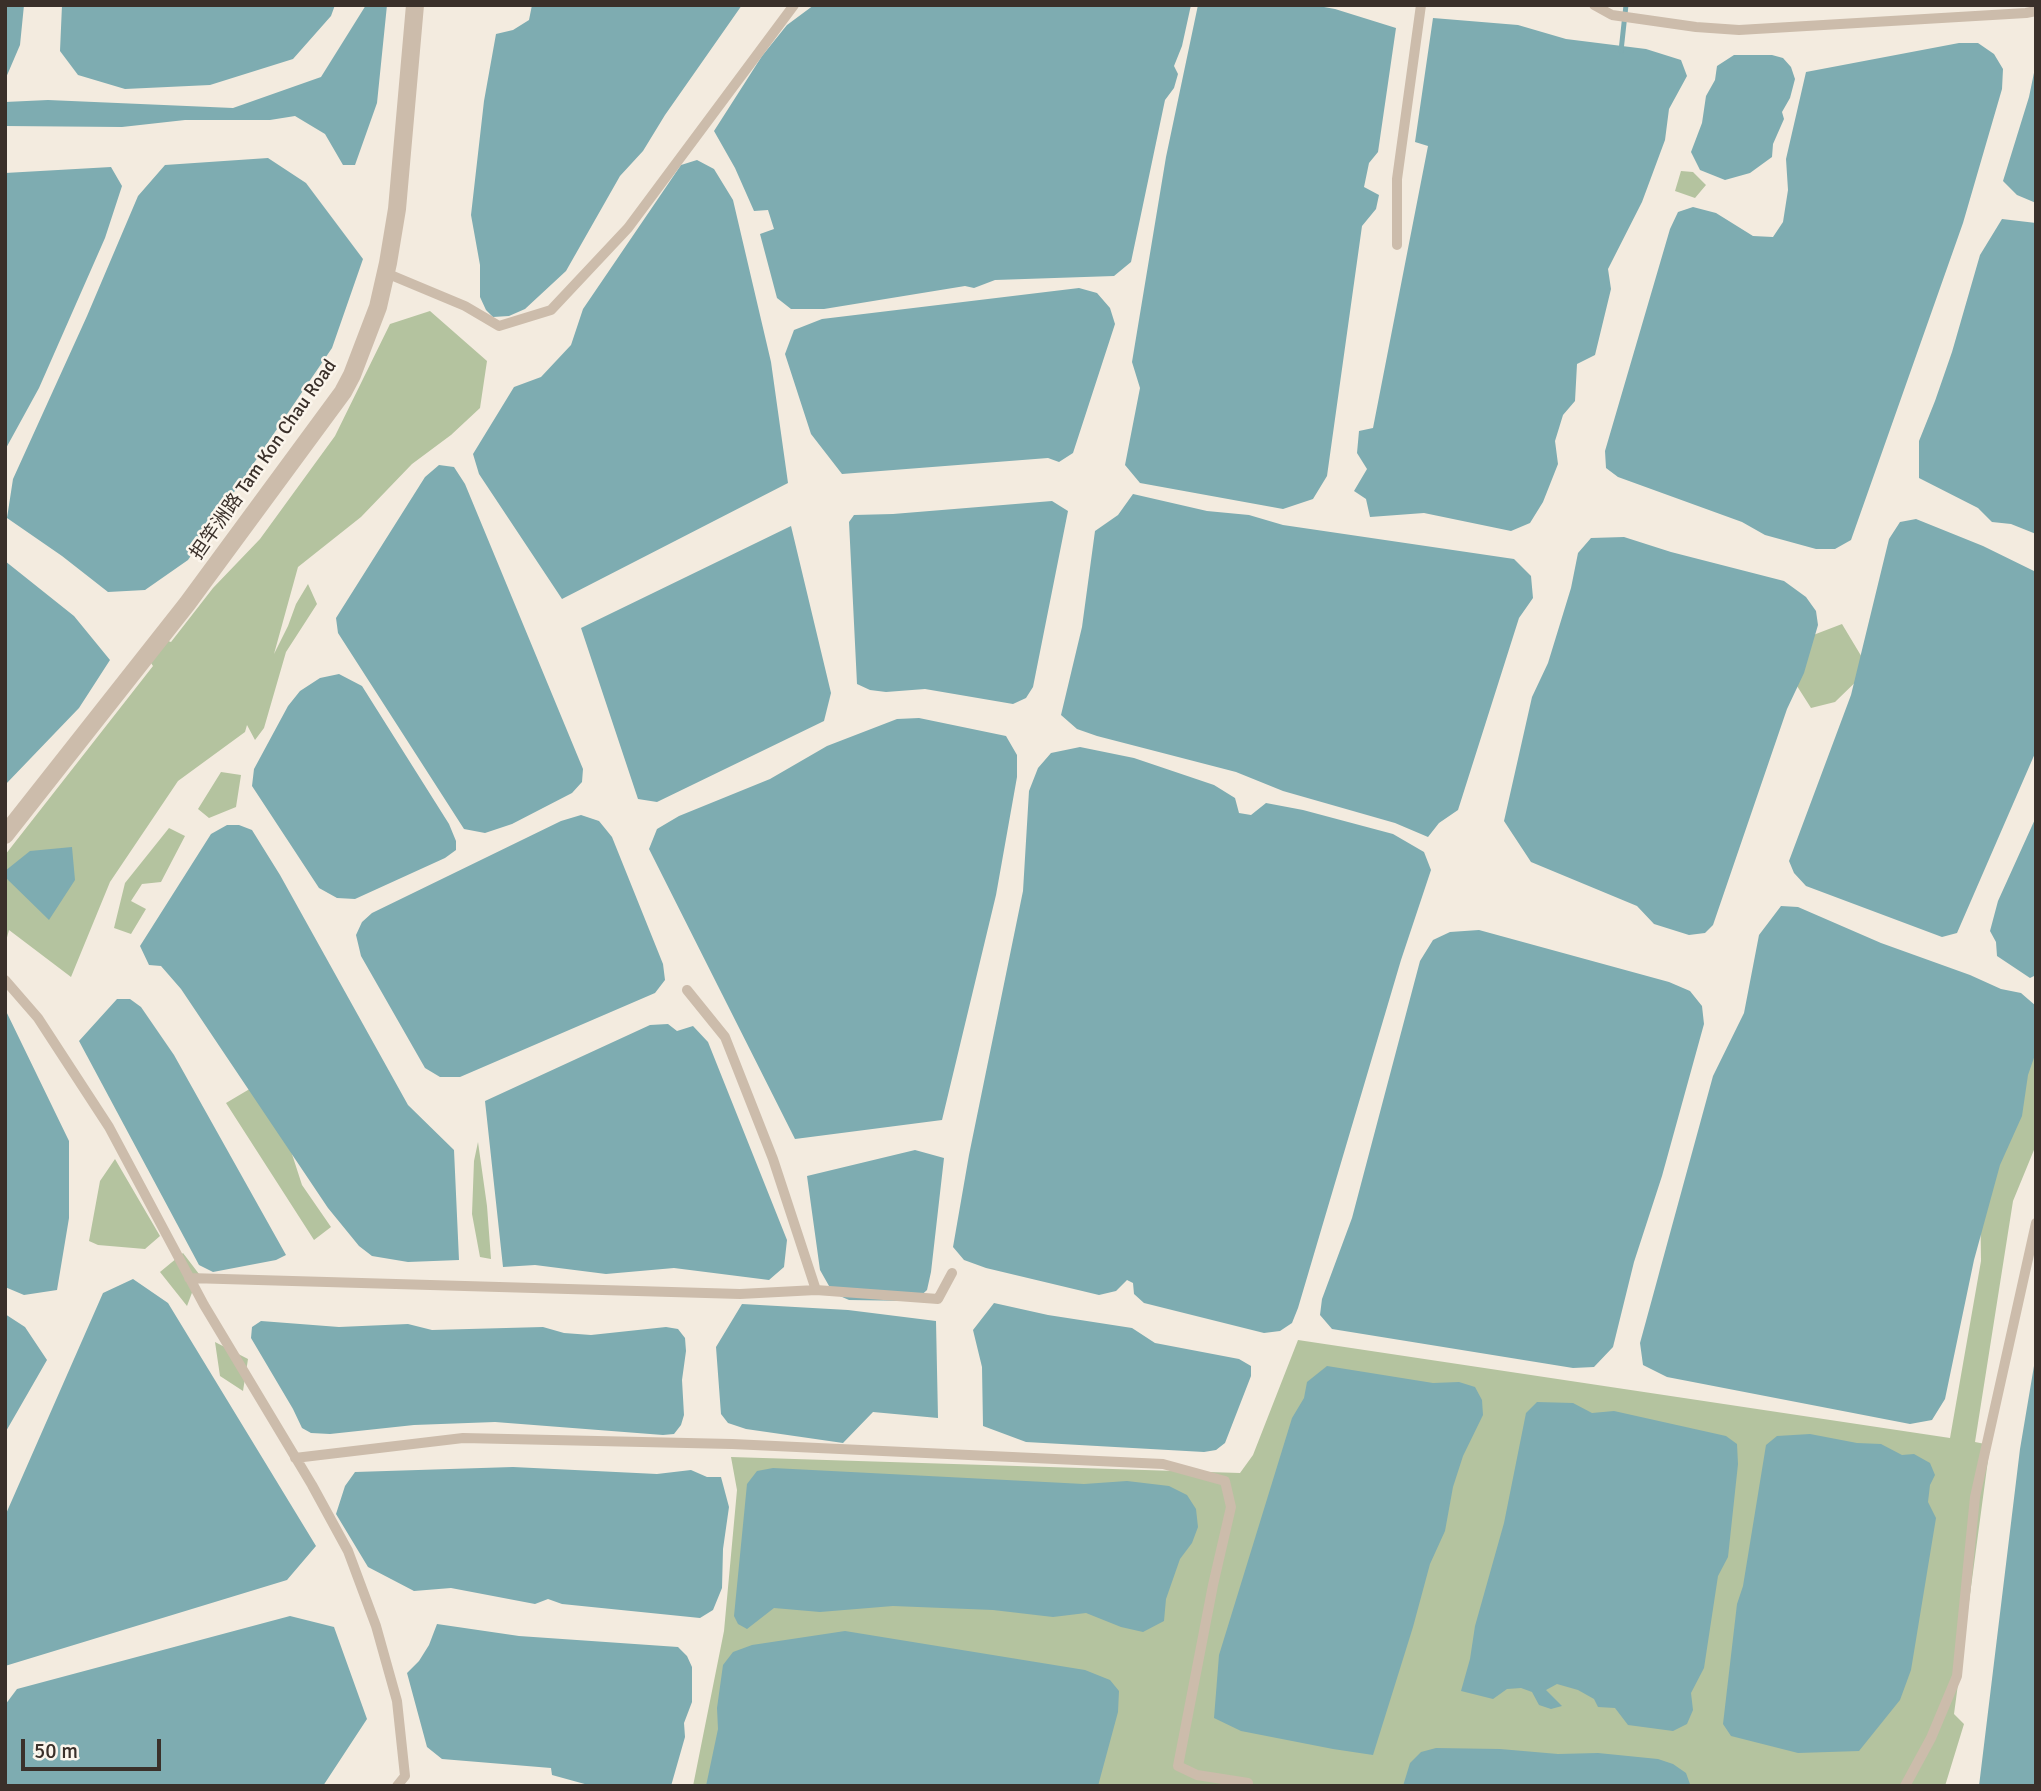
<!DOCTYPE html>
<html>
<head>
<meta charset="utf-8">
<style>
	body { margin:0 }
	#map { position:relative; width:2041px; height:1791px; overflow:hidden; background:#f3ebdf; font-family:Signika,sans-serif }
	canvas { display:block }
	.frame { position:absolute; inset:0; border:7px solid #3a302a; pointer-events:none }
	.scale { position:absolute; left:21px; top:1739px; width:140px; height:32px; box-sizing:border-box; border:4px solid #3a302a; border-top:0; padding-left:9px; font-size:21px; line-height:24px; white-space:nowrap; color:#3a302a; -webkit-text-stroke:5px #fbf5ec; paint-order:stroke }
</style>
</head>
<body>
<div id="map">
<canvas width="2041" height="1791"></canvas>
<div class="frame"></div>
<div class="scale">50 m</div>
</div>
<script>
const ctx = document.querySelector('canvas').getContext('2d');
ctx.lineJoin = 'round';
function paint(path, color) {
  ctx.fillStyle = color;
  ctx.fill(path, 'evenodd');
}
function poly(rows) {
  const path = new Path2D();
  for (const r of rows) {
    path.moveTo(r[0], r[1]);
    for (let i = 2; i < r.length; i += 2) path.lineTo(r[i], r[i + 1]);
  }
  return path;
}
function trace(path, color, width, dash) {
  ctx.strokeStyle = color;
  ctx.lineWidth = width;
  ctx.lineCap = dash ? 'butt' : 'round';
  ctx.setLineDash(dash || []);
  ctx.stroke(path);
}
function write(font, color, halo, rows, align = 'center') {
  ctx.font = font + ' Signika,"Noto Sans SC",sans-serif';
  ctx.lineWidth = 5;
  ctx.setLineDash([]);
  ctx.textBaseline = 'middle';
  ctx.strokeStyle = halo;
  ctx.fillStyle = color;
  for (const [text, x, y, turn = 0] of rows) {
    ctx.save();
    ctx.translate(x, y);
    ctx.rotate((+turn || 0) * Math.PI / 180);
    ctx.textAlign = isNaN(turn) ? turn : align;
    if (halo) ctx.strokeText(text, 0, 0);
    ctx.fillText(text, 0, 0);
    ctx.restore();
  }
}
paint(poly([
	[1681,171,1693,172,1706,185,1695,198,1675,191],
	[430,311,487,361,480,408,451,435,412,464,361,517,298,567,274,654,288,626,296,604,308,584,317,604,286,652,264,728,255,740,247,725,245,732,178,781,110,882,71,977,9,930,5,945,5,855,153,666,149,660,165,640,171,642,213,588,260,539,335,436,390,324],
	[1842,624,1869,669,1835,702,1811,708,1790,675,1795,642],
	[221,772,241,775,236,807,209,818,198,809],
	[169,828,185,836,161,882,142,884,131,901,146,909,131,934,114,928,125,883],
	[2036,1001,2036,1145,2013,1201,1975,1442,1990,1445,1954,1714,1964,1724,1945,1786,693,1786,724,1631,737,1490,731,1457,1240,1473,1253,1455,1298,1340,1950,1438,1981,1261,1980,1186,2029,1030],
	[253,1087,291,1151,302,1185,331,1227,314,1240,226,1103],
	[478,1142,487,1206,491,1259,480,1257,472,1214,474,1161],
	[115,1159,160,1236,145,1249,98,1245,89,1241,100,1181],
	[183,1253,199,1274,187,1306,160,1272],
	[215,1342,248,1359,243,1391,220,1376]
]), '#b4c39f');
paint(poly([
	[5,5,24,5,20,45,5,80],
	[62,5,335,5,331,16,293,59,210,85,125,89,78,75,60,51],
	[366,5,387,5,377,103,355,165,343,165,325,134,295,116,270,120,185,120,122,127,5,126,5,102,48,100,233,108,321,77],
	[532,5,742,5,665,115,643,151,620,176,566,271,525,309,509,316,493,317,486,310,480,297,480,265,471,215,484,101,496,34,513,30,529,20],
	[814,5,1191,5,1182,46,1174,66,1178,74,1174,88,1165,100,1131,262,1114,276,995,280,974,288,965,286,824,309,791,309,777,298,760,234,774,229,768,210,754,211,735,168,714,131,762,56,787,25],
	[1198,5,1313,5,1335,9,1396,28,1378,152,1369,163,1364,187,1379,195,1376,209,1362,226,1327,476,1313,499,1283,509,1140,483,1125,465,1140,388,1132,362,1166,157],
	[1433,18,1518,25,1566,39,1646,49,1681,60,1687,76,1669,109,1665,140,1642,202,1608,269,1611,289,1595,355,1577,364,1575,401,1563,415,1555,441,1558,464,1543,502,1530,523,1511,531,1424,513,1370,517,1366,499,1354,491,1367,469,1357,453,1359,431,1373,428,1428,146,1415,142],
	[1959,43,1978,43,1994,54,2003,69,2002,89,1963,223,1851,540,1835,549,1816,549,1765,535,1742,522,1618,477,1606,468,1605,451,1670,229,1678,212,1693,207,1716,213,1753,236,1773,237,1783,222,1788,190,1786,159,1806,72],
	[1734,55,1772,55,1783,58,1791,67,1795,79,1790,98,1782,112,1784,119,1773,144,1772,157,1750,173,1725,180,1700,170,1691,152,1702,123,1706,96,1715,80,1717,66],
	[2036,63,2036,203,2017,195,2003,181,2029,97],
	[268,158,306,183,363,259,332,348,188,560,145,590,108,592,62,556,7,518,13,479,87,316,138,196,165,165],
	[697,160,714,169,733,200,771,362,788,483,562,599,479,474,473,454,514,387,541,377,571,345,583,309,681,165],
	[111,167,122,186,105,238,39,388,5,450,5,173],
	[2002,219,2036,223,2036,534,2011,524,1992,522,1978,508,1919,478,1919,441,1935,401,1952,352,1980,255],
	[1079,288,1097,293,1110,308,1115,324,1073,453,1059,462,1048,458,842,474,811,434,785,354,794,330,822,319],
	[439,465,454,467,465,484,583,769,582,782,572,793,512,824,485,833,464,829,338,633,336,618,425,477],
	[1133,494,1207,511,1249,515,1283,525,1514,559,1531,576,1533,598,1519,618,1458,810,1439,823,1428,837,1395,823,1283,791,1236,772,1097,736,1077,729,1061,715,1082,627,1095,531,1118,515],
	[1052,501,1068,511,1033,687,1026,698,1013,704,925,689,886,692,870,690,857,684,849,522,854,515,893,514],
	[1916,519,1983,546,2036,572,2036,751,1957,933,1942,937,1806,886,1794,873,1789,861,1851,695,1889,539,1900,522],
	[791,526,831,693,824,721,657,802,638,799,581,628],
	[1624,537,1671,552,1784,581,1806,597,1816,611,1818,625,1804,673,1787,709,1713,925,1705,933,1689,935,1654,924,1637,906,1531,862,1504,821,1532,697,1548,663,1571,588,1578,553,1591,538],
	[5,561,74,616,110,660,79,708,5,785],
	[339,674,362,686,449,824,456,841,456,850,445,858,355,899,337,898,319,888,252,786,254,769,288,706,300,691,320,678],
	[919,718,1006,736,1017,755,1017,777,996,895,942,1120,795,1139,649,849,657,829,679,816,770,779,827,746,897,719],
	[1080,747,1134,758,1214,785,1235,798,1239,813,1251,815,1266,803,1303,810,1393,834,1424,852,1431,870,1401,960,1298,1308,1292,1323,1280,1331,1264,1333,1144,1303,1134,1294,1133,1283,1127,1280,1116,1291,1099,1295,986,1268,964,1260,953,1247,969,1155,1023,891,1029,791,1038,768,1051,753],
	[581,815,599,821,612,837,663,964,665,980,655,993,460,1077,440,1077,425,1068,361,956,356,935,362,922,372,913,561,821],
	[2036,817,2036,975,2030,978,1997,956,1996,942,1990,931,1998,901],
	[227,825,239,825,252,830,280,875,408,1105,454,1150,459,1260,408,1262,372,1256,359,1246,328,1208,181,989,161,966,149,965,140,946,211,834],
	[72,847,75,880,49,920,5,877,5,871,30,851],
	[1781,906,1798,907,1881,943,1970,975,2001,989,2021,993,2036,1006,2036,1052,2028,1075,2022,1116,2000,1165,1974,1260,1945,1399,1932,1420,1910,1424,1667,1377,1643,1365,1640,1343,1713,1076,1744,1013,1759,935],
	[1479,930,1669,982,1690,991,1702,1006,1704,1024,1662,1176,1634,1262,1613,1347,1594,1367,1573,1368,1332,1329,1320,1315,1322,1299,1352,1218,1420,961,1433,940,1450,932],
	[117,999,130,999,141,1007,174,1055,286,1255,276,1260,213,1272,199,1265,79,1041],
	[5,1009,69,1141,69,1218,57,1290,24,1295,5,1287],
	[668,1024,677,1031,693,1026,708,1042,787,1240,784,1267,769,1280,674,1268,606,1274,535,1265,503,1267,485,1101,650,1025],
	[915,1150,944,1158,931,1272,927,1290,915,1301,849,1300,833,1293,820,1270,807,1176],
	[133,1279,168,1303,316,1546,287,1580,5,1666,5,1516,103,1293],
	[994,1303,1048,1315,1132,1328,1155,1343,1239,1359,1251,1366,1251,1376,1225,1443,1216,1450,1204,1452,1026,1442,983,1426,982,1367,973,1330],
	[742,1304,848,1310,936,1321,938,1418,873,1412,843,1443,746,1429,728,1423,721,1414,716,1347],
	[5,1314,25,1327,47,1360,5,1433],
	[261,1321,339,1327,408,1324,432,1330,543,1327,564,1333,591,1335,666,1327,678,1329,685,1338,686,1351,682,1380,684,1415,681,1425,674,1434,663,1435,495,1422,414,1425,330,1434,311,1433,302,1428,293,1409,251,1338,252,1327],
	[2036,1354,2036,1786,1979,1786,2020,1449],
	[1327,1366,1433,1383,1459,1382,1475,1387,1482,1400,1483,1415,1463,1456,1453,1487,1445,1531,1430,1564,1413,1627,1373,1755,1333,1749,1241,1731,1214,1718,1219,1655,1292,1418,1304,1398,1307,1382],
	[1537,1402,1573,1403,1592,1413,1614,1411,1726,1436,1737,1444,1738,1464,1728,1557,1718,1576,1704,1668,1691,1693,1693,1710,1687,1724,1673,1731,1628,1725,1615,1708,1598,1707,1594,1699,1578,1690,1557,1684,1546,1690,1562,1706,1551,1709,1539,1705,1532,1692,1521,1688,1507,1689,1493,1699,1461,1691,1470,1659,1475,1626,1504,1523,1526,1413],
	[1810,1434,1857,1443,1881,1444,1902,1455,1914,1454,1930,1463,1935,1475,1930,1485,1928,1502,1936,1518,1911,1670,1900,1700,1859,1751,1798,1753,1731,1736,1723,1724,1737,1604,1743,1586,1766,1445,1777,1436],
	[513,1467,657,1474,691,1470,707,1477,721,1477,729,1507,723,1549,722,1588,713,1610,700,1618,562,1604,548,1599,535,1604,451,1588,414,1591,368,1567,336,1514,345,1486,355,1472],
	[773,1468,1084,1484,1127,1481,1169,1486,1187,1495,1196,1509,1198,1527,1192,1543,1180,1559,1166,1599,1164,1621,1143,1632,1121,1627,1086,1613,1053,1617,993,1610,893,1606,820,1612,774,1608,747,1629,738,1624,734,1616,747,1484,757,1471],
	[290,1616,334,1627,367,1719,323,1786,5,1786,5,1705,17,1689],
	[437,1624,519,1636,678,1647,687,1656,692,1667,692,1702,684,1723,685,1737,671,1786,592,1786,552,1775,551,1768,442,1759,427,1747,407,1673,419,1661,429,1645],
	[845,1631,1085,1670,1110,1680,1119,1691,1118,1712,1098,1786,706,1786,718,1729,717,1708,723,1665,733,1652,752,1645],
	[1436,1748,1500,1749,1558,1754,1598,1753,1658,1759,1673,1764,1686,1773,1690,1784,1403,1786,1410,1763,1421,1752]
]), '#7eacb1');
trace(poly([
	[1621,51,1626,5]
]), '#7eacb1', 5);
trace(poly([
	[1594,5,1612,15,1696,27,1739,30,2026,13,2036,11],
	[1397,245,1397,179,1421,5],
	[386,273,465,306,499,326,551,310,628,228,794,5],
	[5,980,38,1018,109,1127,204,1305,312,1485,348,1551,376,1626,397,1701,405,1776,397,1786],
	[687,990,725,1037,773,1159,816,1290],
	[189,1278,637,1291,740,1294,816,1290,938,1299,952,1273],
	[295,1458,463,1438,732,1444,1163,1464,1225,1481,1231,1507,1213,1585,1178,1766,1197,1775,1248,1783],
	[1905,1786,1931,1738,1957,1676,1975,1497,2036,1223]
]), '#ccbcab', 10);
trace(poly([
	[5,835,187,604,343,392,352,375,378,307,388,263,397,209,415,5]
]), '#ccbcab', 18);
write('19px', '#3a302a', '#fbf5ec', [
	["担竿洲路 Tam Kon Chau Road",264,460,-55]
]);
</script>
</body>
</html>
